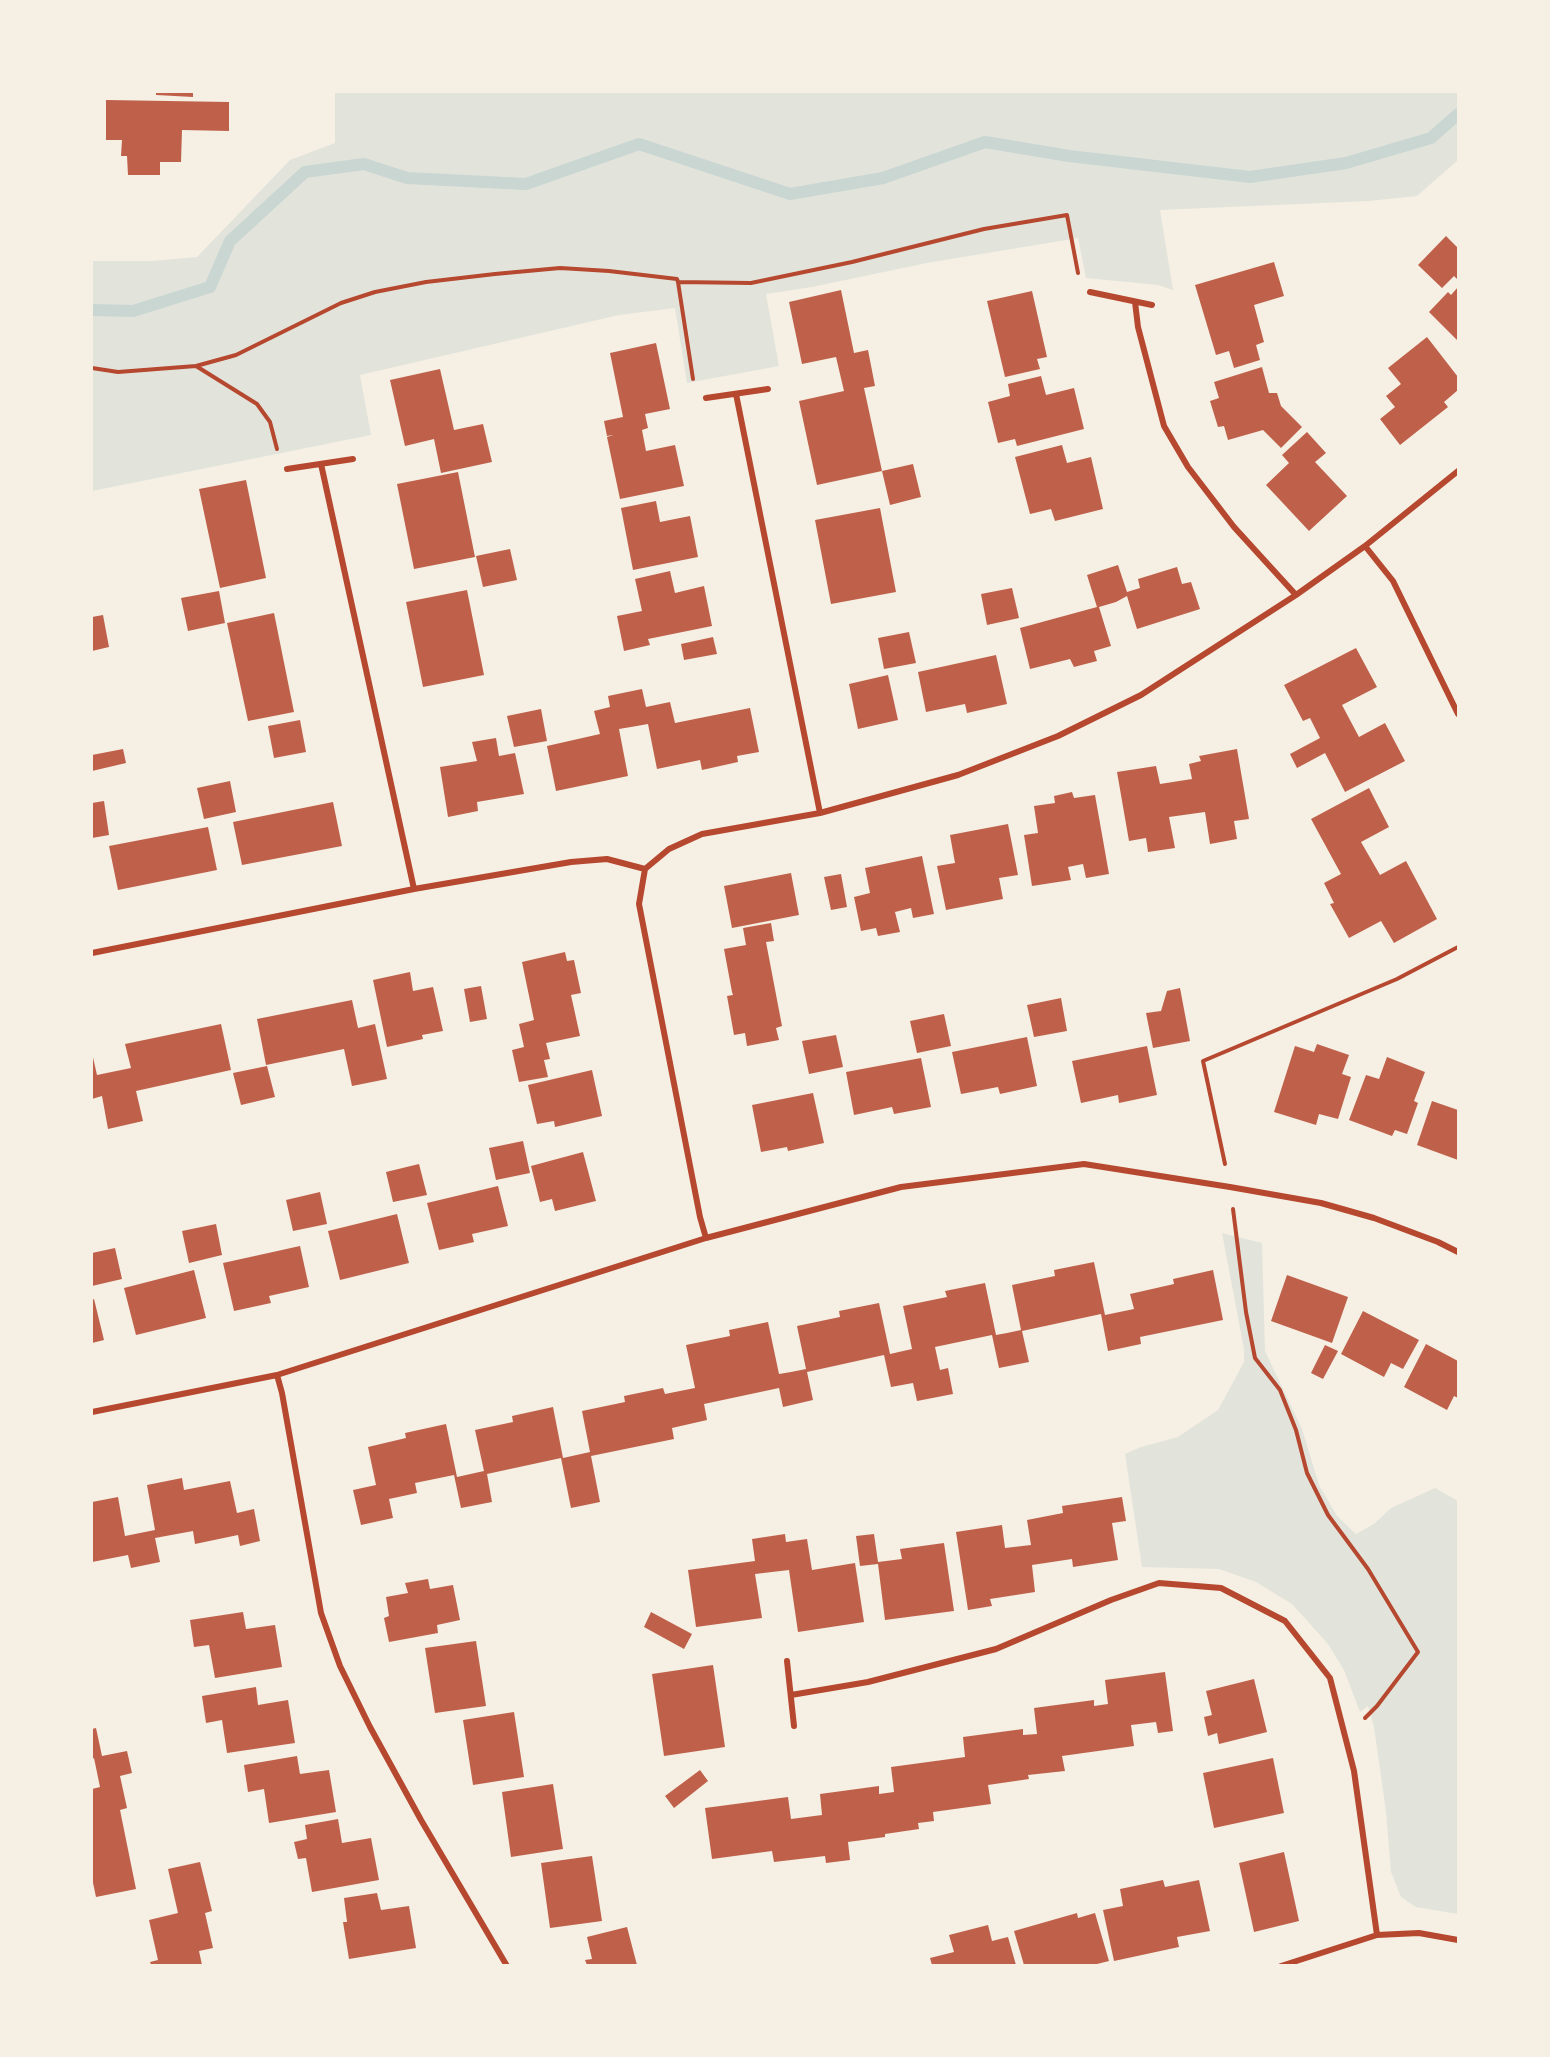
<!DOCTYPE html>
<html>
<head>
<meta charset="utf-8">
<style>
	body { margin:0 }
	#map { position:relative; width:1550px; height:2057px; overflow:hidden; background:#f6efe4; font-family:Bitter,serif }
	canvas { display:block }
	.frame { position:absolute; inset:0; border:93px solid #f6efe4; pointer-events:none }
</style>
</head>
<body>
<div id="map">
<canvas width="1550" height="2057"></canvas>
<div class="frame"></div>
</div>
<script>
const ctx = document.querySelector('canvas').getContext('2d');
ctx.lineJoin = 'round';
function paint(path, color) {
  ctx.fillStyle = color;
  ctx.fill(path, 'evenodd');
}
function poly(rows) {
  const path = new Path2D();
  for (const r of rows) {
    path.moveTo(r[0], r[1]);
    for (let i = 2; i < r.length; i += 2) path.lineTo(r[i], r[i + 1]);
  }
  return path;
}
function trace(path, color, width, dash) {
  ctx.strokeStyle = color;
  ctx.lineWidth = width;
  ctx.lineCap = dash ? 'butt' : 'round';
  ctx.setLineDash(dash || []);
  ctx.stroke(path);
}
paint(poly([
	[335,92,1458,92,1458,160,1417,196,1369,201,1160,210,1173,290,1158,285,1086,278,1078,238,927,263,812,287,766,294,779,366,687,383,675,308,619,315,360,375,371,435,92,491,92,261,152,261,197,257,290,160,335,143],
	[1222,1233,1262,1243,1265,1351,1302,1429,1319,1485,1337,1516,1356,1534,1374,1524,1391,1508,1435,1488,1458,1501,1458,1914,1416,1907,1401,1897,1391,1872,1386,1812,1374,1727,1368,1706,1360,1712,1344,1670,1328,1644,1292,1604,1256,1582,1219,1569,1142,1567,1125,1454,1141,1447,1178,1437,1218,1410,1244,1362,1244,1349]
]), '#e2e4dc');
trace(poly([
	[92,310,133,311,210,287,230,241,305,172,364,164,407,178,526,184,639,144,790,194,883,178,985,142,1069,156,1250,177,1346,163,1431,138,1458,114]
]), '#c9d6d2', 12);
paint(poly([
	[156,92,193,92,193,97,156,95],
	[106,100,229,102,229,131,182,130,181,162,160,162,160,175,128,175,127,156,121,156,122,140,106,140],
	[1446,236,1458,248,1458,280,1454,276,1442,288,1418,265],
	[1274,262,1284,296,1254,305,1264,342,1256,345,1260,360,1234,368,1229,351,1216,355,1195,285],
	[1458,287,1458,341,1429,312,1448,292,1451,295],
	[841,290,854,353,868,350,875,386,864,388,882,471,817,485,799,401,844,391,836,357,802,364,789,302],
	[1032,291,1047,357,1037,359,1040,369,1005,377,987,301],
	[1427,337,1458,377,1458,390,1444,402,1448,407,1400,445,1380,419,1395,407,1386,396,1401,384,1388,368],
	[656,343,670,409,645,414,648,428,642,430,646,451,675,445,684,486,620,499,607,437,613,435,607,436,604,421,623,417,610,353],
	[1262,367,1269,393,1277,393,1281,406,1302,427,1281,448,1263,430,1228,440,1224,426,1218,427,1210,401,1219,398,1214,382],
	[440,369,454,430,483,424,492,462,441,473,434,439,405,446,390,380],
	[1041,376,1046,395,1074,388,1084,429,1017,446,1015,439,998,443,988,402,1010,396,1008,384],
	[1307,432,1326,453,1315,462,1347,496,1309,531,1266,485,1289,463,1282,455],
	[1062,445,1067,463,1091,457,1103,509,1055,521,1051,509,1030,514,1015,457],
	[913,464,921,497,890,505,882,471],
	[458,472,475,557,414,569,397,484],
	[246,480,266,578,220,588,199,489],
	[656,501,660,522,690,516,698,557,633,570,621,508],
	[880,508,896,592,831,604,815,520],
	[510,549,517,580,483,587,476,556],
	[1118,565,1127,592,1140,588,1138,579,1177,567,1182,584,1191,582,1200,609,1137,629,1127,596,1116,602,1099,607,1111,646,1094,651,1097,661,1074,667,1070,659,1030,669,1020,628,1097,607,1087,575],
	[670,571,675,593,704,586,712,626,648,639,650,645,624,651,617,616,642,611,635,579],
	[1012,588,1019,618,987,625,981,594],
	[467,590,484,675,423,687,406,602],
	[219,591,225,623,188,631,181,598],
	[274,613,294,712,248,721,227,623],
	[103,615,109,647,92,651,92,617],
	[909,632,916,663,884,669,878,638],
	[713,637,717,654,684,660,681,644],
	[1356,648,1377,687,1342,705,1359,737,1385,723,1405,761,1345,792,1325,753,1297,768,1290,754,1320,738,1310,718,1303,721,1284,685],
	[996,655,1007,704,967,713,965,704,926,712,918,672],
	[888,675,898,720,858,729,849,684],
	[642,689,646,707,670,702,675,723,750,708,759,752,737,756,738,762,702,770,700,760,657,769,648,724,631,727,619,729,628,776,556,791,547,746,600,734,594,711,610,707,608,696],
	[541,709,547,741,514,747,507,716],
	[300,720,306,752,274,758,268,726],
	[496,738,499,756,515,753,524,794,477,802,478,811,448,817,440,767,477,761,472,742],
	[123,749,126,763,92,771,92,755],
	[1237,749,1249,819,1234,821,1237,839,1210,844,1205,812,1169,817,1175,848,1148,852,1146,838,1129,841,1117,772,1156,766,1160,784,1192,779,1189,764,1201,761,1199,756],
	[230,781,236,812,204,819,197,788],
	[1369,788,1389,827,1361,842,1380,875,1406,861,1437,919,1394,943,1381,921,1349,938,1330,904,1334,903,1324,883,1341,874,1311,819],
	[1072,792,1074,798,1095,795,1109,874,1086,878,1083,864,1068,867,1071,880,1032,886,1024,835,1038,833,1034,806,1055,803,1054,796],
	[104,801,109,835,92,838,92,803],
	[333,802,342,846,242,865,233,822],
	[1008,824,1018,875,999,878,1003,899,946,910,937,866,955,863,950,835],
	[208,827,217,870,118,890,109,846],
	[922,856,934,914,913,918,911,908,895,912,900,932,878,936,876,928,861,931,854,897,870,893,865,868],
	[791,873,799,915,732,928,724,886],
	[841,874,847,907,831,910,824,877],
	[771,923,774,941,766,942,782,1026,776,1028,779,1040,747,1046,745,1033,734,1035,727,996,733,995,732,992,724,949,746,945,743,928],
	[565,952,567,961,574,960,581,993,571,995,580,1036,546,1043,550,1059,544,1060,548,1077,519,1082,512,1050,524,1047,519,1024,534,1020,522,962],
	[410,972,413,991,433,987,443,1031,422,1035,423,1039,387,1047,373,980],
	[481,986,487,1019,470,1022,464,989],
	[1180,988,1190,1041,1153,1048,1146,1013,1161,1011,1167,991],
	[1061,998,1067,1031,1034,1037,1027,1005],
	[352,1000,358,1028,375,1024,387,1079,352,1086,344,1049,266,1065,257,1019],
	[944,1014,951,1046,917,1053,910,1021],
	[221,1024,231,1070,136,1091,143,1121,108,1129,102,1096,92,1099,92,1053,97,1075,131,1068,125,1044],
	[836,1035,843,1067,809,1074,802,1041],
	[1027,1037,1037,1086,1000,1094,998,1087,961,1094,952,1052],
	[1317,1044,1349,1055,1342,1074,1351,1077,1338,1119,1319,1114,1316,1125,1274,1112,1295,1046,1314,1052],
	[1147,1046,1157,1095,1119,1103,1118,1095,1081,1103,1072,1061],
	[1387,1057,1425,1072,1414,1101,1418,1103,1407,1134,1395,1130,1392,1136,1349,1120,1366,1075,1379,1079],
	[921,1058,931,1107,894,1114,892,1107,854,1115,846,1072],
	[267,1066,275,1097,241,1105,233,1073],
	[592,1070,602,1116,555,1127,554,1121,537,1124,528,1085],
	[813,1093,824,1143,788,1151,787,1147,761,1152,752,1105],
	[1432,1101,1458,1110,1458,1160,1417,1145],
	[523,1141,530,1173,496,1180,489,1148],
	[583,1152,596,1201,555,1211,552,1199,540,1202,531,1166],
	[419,1164,427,1195,393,1202,386,1172],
	[498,1186,508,1226,472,1234,474,1242,439,1250,427,1203],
	[320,1192,327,1224,293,1231,286,1200],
	[397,1214,409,1263,340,1280,328,1231],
	[216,1224,222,1255,189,1263,182,1231],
	[300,1246,309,1287,269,1296,271,1303,234,1311,223,1263],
	[115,1248,122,1279,92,1286,92,1253],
	[1094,1262,1105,1315,1134,1309,1130,1294,1174,1284,1173,1279,1213,1270,1223,1320,1140,1337,1141,1344,1108,1351,1101,1314,1022,1331,1029,1362,999,1368,992,1335,935,1347,940,1370,948,1368,953,1394,917,1401,913,1383,891,1387,884,1355,807,1372,813,1400,783,1407,779,1388,704,1404,707,1420,672,1428,674,1439,591,1456,600,1502,571,1508,561,1458,487,1474,492,1502,461,1508,454,1475,415,1483,417,1493,389,1499,393,1518,361,1525,353,1490,376,1485,368,1447,406,1438,405,1433,446,1424,457,1477,484,1471,475,1430,513,1422,512,1416,553,1407,563,1458,590,1452,582,1411,625,1402,624,1396,663,1388,665,1394,695,1388,686,1345,730,1336,729,1330,768,1322,779,1374,791,1372,806,1369,797,1326,840,1317,839,1311,879,1303,890,1354,912,1349,903,1306,947,1297,945,1291,985,1283,996,1335,1007,1333,1021,1330,1012,1285,1055,1276,1054,1270],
	[194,1270,206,1318,136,1335,124,1288],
	[1287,1275,1348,1297,1332,1343,1271,1321],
	[94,1299,104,1340,92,1343,92,1300],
	[1363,1311,1419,1340,1403,1369,1391,1363,1384,1377,1341,1354],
	[1426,1344,1458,1361,1458,1398,1454,1396,1447,1410,1404,1387],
	[1325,1345,1338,1351,1323,1379,1311,1373],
	[182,1478,184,1490,230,1481,237,1513,254,1509,260,1541,240,1546,238,1535,195,1544,193,1531,155,1538,160,1562,131,1568,128,1555,92,1562,92,1502,118,1497,125,1536,155,1530,147,1485],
	[1122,1497,1126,1521,1112,1523,1118,1560,1073,1567,1072,1559,1032,1565,1035,1592,990,1599,992,1606,968,1610,956,1532,1002,1525,1005,1548,1031,1545,1027,1520,1063,1513,1062,1506],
	[785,1534,786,1542,807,1539,812,1570,855,1563,864,1622,798,1632,789,1570,755,1574,762,1618,696,1627,688,1570,755,1561,752,1539],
	[874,1534,878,1562,902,1559,900,1549,944,1543,954,1611,885,1620,878,1564,860,1566,856,1536],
	[428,1579,430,1589,453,1585,460,1620,437,1625,438,1633,389,1642,384,1618,389,1616,386,1597,408,1593,405,1583],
	[243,1612,246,1629,275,1625,282,1667,215,1678,209,1645,194,1647,190,1620],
	[651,1612,692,1634,684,1649,644,1627],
	[476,1641,486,1706,435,1713,425,1648],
	[713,1665,725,1747,664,1756,652,1674],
	[1165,1672,1173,1731,1158,1733,1156,1722,1131,1725,1134,1746,1062,1756,1065,1771,1028,1775,1029,1779,988,1785,991,1804,933,1812,934,1821,918,1823,919,1829,885,1834,885,1837,848,1842,850,1860,826,1863,825,1856,774,1862,772,1851,712,1859,705,1808,788,1797,791,1819,822,1815,820,1794,879,1786,879,1794,894,1792,891,1767,965,1757,963,1737,1023,1729,1023,1735,1037,1734,1034,1708,1094,1700,1094,1706,1108,1704,1105,1680],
	[1254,1679,1267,1732,1219,1744,1217,1733,1208,1736,1204,1717,1212,1715,1206,1691],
	[256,1687,258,1705,288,1700,295,1743,227,1753,222,1720,206,1723,202,1696],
	[514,1712,524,1777,473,1785,463,1720],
	[96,1728,102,1756,127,1751,132,1773,120,1776,127,1808,120,1810,136,1889,96,1897,92,1878,92,1789,100,1787,94,1758,92,1759,92,1729],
	[297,1756,300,1774,329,1770,336,1812,269,1823,264,1789,248,1792,244,1765],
	[1273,1758,1284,1813,1214,1828,1203,1773],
	[700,1770,708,1781,674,1808,665,1796],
	[553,1784,563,1849,511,1857,502,1792],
	[338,1819,342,1843,371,1838,379,1880,312,1892,306,1858,298,1859,294,1842,307,1839,305,1825],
	[1284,1852,1299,1921,1254,1932,1239,1863],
	[592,1856,602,1921,550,1928,541,1863],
	[200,1862,212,1911,205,1913,213,1948,199,1951,202,1965,151,1965,150,1962,158,1960,149,1920,178,1913,168,1869],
	[1163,1880,1165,1887,1199,1880,1210,1931,1177,1937,1179,1947,1114,1961,1103,1910,1123,1906,1120,1889],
	[377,1893,381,1910,409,1906,416,1948,349,1959,343,1922,347,1922,344,1898],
	[1077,1913,1078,1918,1095,1913,1109,1961,1093,1965,1024,1965,1014,1931],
	[988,1925,992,1941,1008,1937,1016,1965,932,1965,930,1958,954,1952,949,1935],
	[627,1927,637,1965,587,1965,585,1960,592,1959,587,1937]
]), '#bf614a');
trace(poly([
	[678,282,693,379],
	[196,366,236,355,341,303,375,292,426,282,495,274,560,268,609,271,677,279,678,282,751,283,852,262,984,229,1067,215,1078,273],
	[92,368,118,372,196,366,257,404,270,422,277,449],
	[1225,1164,1203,1061,1397,979,1458,947],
	[1233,1209,1246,1312,1255,1358,1280,1390,1296,1430,1307,1473,1328,1515,1368,1569,1418,1652,1377,1706,1365,1718]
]), '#b5482f', 4);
trace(poly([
	[1090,292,1152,305],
	[1135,302,1138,327,1164,426,1188,467,1234,527,1296,595],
	[736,394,820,813],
	[706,398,768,389],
	[321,464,414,889],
	[287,469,353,459],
	[1365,546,1393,581,1458,714],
	[645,869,639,904,700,1217,706,1238],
	[92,953,414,889,571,862,607,859,645,869,669,849,702,834,820,813,958,775,1058,736,1141,695,1296,595,1365,546,1458,471],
	[277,1375,282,1393,321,1613,340,1666,370,1727,421,1820,507,1966],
	[92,1412,277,1375,706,1238,901,1187,1084,1164,1230,1187,1321,1203,1374,1218,1438,1242,1458,1252],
	[787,1661,794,1726],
	[791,1695,868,1682,996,1649,1111,1600,1159,1583,1221,1588,1285,1621,1330,1678,1354,1771,1377,1935],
	[1281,1966,1377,1935,1419,1933,1458,1940]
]), '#b5482f', 6);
</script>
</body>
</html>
